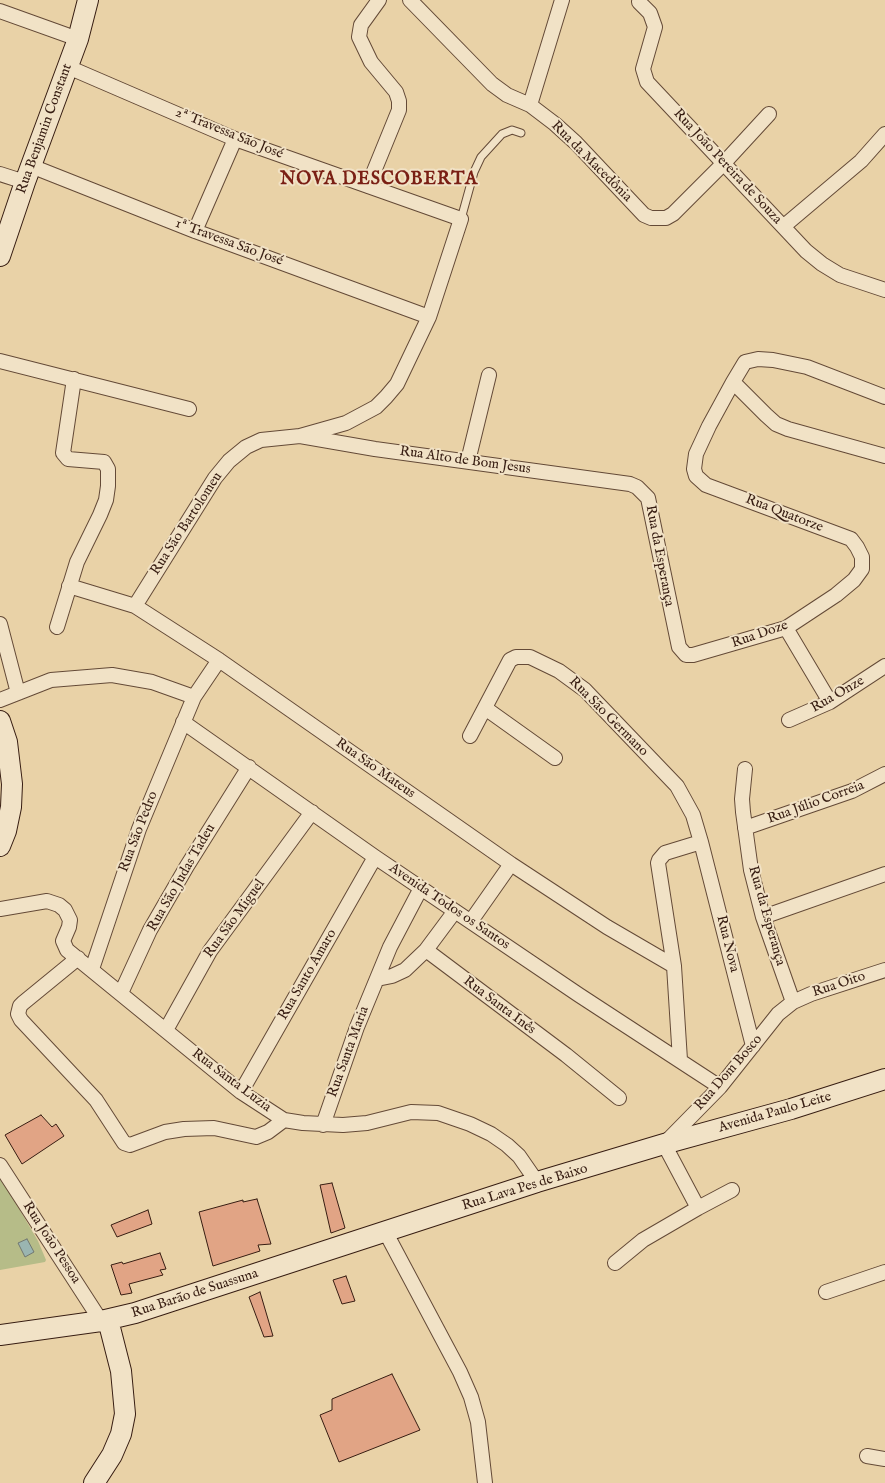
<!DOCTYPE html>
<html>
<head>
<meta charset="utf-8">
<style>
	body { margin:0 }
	canvas { display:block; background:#e9d2a7 }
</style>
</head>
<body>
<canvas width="885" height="1483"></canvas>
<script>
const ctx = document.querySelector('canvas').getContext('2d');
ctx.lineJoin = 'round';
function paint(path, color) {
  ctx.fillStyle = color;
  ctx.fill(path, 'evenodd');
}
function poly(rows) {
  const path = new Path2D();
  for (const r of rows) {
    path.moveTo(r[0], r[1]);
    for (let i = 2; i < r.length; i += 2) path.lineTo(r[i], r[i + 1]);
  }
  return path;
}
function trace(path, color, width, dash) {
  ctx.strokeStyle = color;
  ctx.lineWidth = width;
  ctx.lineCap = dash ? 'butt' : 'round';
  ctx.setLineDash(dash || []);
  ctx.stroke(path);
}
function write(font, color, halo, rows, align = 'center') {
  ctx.font = font + ' "IM FELL English",serif';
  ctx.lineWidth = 4;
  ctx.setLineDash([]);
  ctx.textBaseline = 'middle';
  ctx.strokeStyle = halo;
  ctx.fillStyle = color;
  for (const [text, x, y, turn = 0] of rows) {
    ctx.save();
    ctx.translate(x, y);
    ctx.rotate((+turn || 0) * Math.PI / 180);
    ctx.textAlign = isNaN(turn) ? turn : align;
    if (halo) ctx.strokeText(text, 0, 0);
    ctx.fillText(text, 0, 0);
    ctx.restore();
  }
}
paint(poly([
	[0,1176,38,1241,46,1260,45,1262,0,1270]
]), '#b6bc88');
const water = poly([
	[27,1239,34,1252,25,1257,18,1243,27,1239]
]);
paint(water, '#9ab5b1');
trace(water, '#727871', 1);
const building = poly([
	[41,1115,52,1127,56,1124,64,1136,22,1164,5,1135,41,1115],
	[332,1183,345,1228,331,1233,320,1185,332,1183],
	[257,1199,271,1244,258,1245,260,1251,213,1266,199,1212,243,1200,243,1202,257,1199],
	[148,1210,152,1224,117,1237,111,1225,148,1210],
	[160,1253,166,1269,160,1270,163,1275,129,1284,132,1293,121,1295,111,1265,122,1262,123,1264,160,1253],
	[346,1276,355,1301,342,1304,333,1280,346,1276],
	[260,1292,273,1336,264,1337,249,1297,260,1292],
	[392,1374,420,1430,339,1462,320,1415,332,1410,332,1399,392,1374]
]);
paint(building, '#e1a485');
trace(building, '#371d12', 1);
const lane = poly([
	[461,219,474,172,481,157,502,134,512,130,521,133]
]);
const street = poly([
	[410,0,492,84,507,95,530,105,555,124,576,143,644,215,651,218,666,218,673,214,723,164,769,114],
	[639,2,650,13,655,27,643,69,647,82,806,251,822,264,840,275,885,290],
	[0,11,78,39],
	[68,67,235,139,461,219,429,317,397,384,386,397,376,407,346,423,300,436,261,440,246,447,229,461,215,478,135,606],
	[530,105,562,0],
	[31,166,195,231,429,317],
	[0,174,25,182],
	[368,186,399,110,399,101,396,92,371,62,359,37,361,25,379,0],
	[784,226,861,161,885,134],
	[195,231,235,139],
	[0,361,189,409],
	[885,397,807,367,773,360,758,359,745,362,733,382,766,415,776,424,788,429,885,456],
	[300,436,375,449,630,484,637,487,648,498,679,647,686,655,693,655,786,628,836,595,854,580,862,569,862,557,857,547,851,539,706,485,696,476,694,469,696,454,709,426,733,382],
	[468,461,489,375],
	[69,586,135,606,219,660,511,864,607,927,674,966],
	[0,624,18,693],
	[57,627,77,562,100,515,106,500,108,486,108,469,104,462,68,459,63,453,74,379],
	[786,628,830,702],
	[0,700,51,680,112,675,152,682,194,697],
	[485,708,555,758],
	[789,720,830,702,885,666],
	[183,722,375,857,579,995,720,1087],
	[470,736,510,660,516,657,530,657,559,671,585,690,677,786,693,815,701,842,753,1046],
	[745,769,742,799,743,812,751,870,763,917,793,1002],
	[745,828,852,791,885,774],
	[0,909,47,901,59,905,65,910,70,920,69,927,63,941,67,950,241,1092,284,1120,303,1123,343,1125,367,1123,411,1112,438,1113,470,1124,491,1134,507,1145,519,1156,537,1182],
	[763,917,885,874],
	[471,921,511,864],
	[426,950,455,911],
	[78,958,23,1003,20,1006,18,1014,21,1020,96,1100,124,1143,130,1145,165,1132,184,1129,214,1128,256,1137,268,1132,284,1120],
	[92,969,139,829,194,697,219,660],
	[377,979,392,976,405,970,426,950,566,1055,619,1098],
	[121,993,150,930,187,866,249,767],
	[166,1030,210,951,312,812],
	[680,1060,674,966,658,863,659,860,665,853,701,842],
	[241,1092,375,857],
	[323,1125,357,1027,390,947,421,888],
	[0,1165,101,1321],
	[698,1208,664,1144,720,1087,778,1014,793,1002,811,994,885,970],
	[386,1233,460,1372,471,1397,478,1422,485,1483],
	[615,1263,643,1240,698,1208,732,1190],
	[826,1292,885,1272],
	[867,1456,885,1459]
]);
const secondary = poly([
	[0,256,25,182,78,39,88,0],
	[0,721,7,742,12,784,11,807,6,831,0,846],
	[0,1335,101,1321,135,1313,537,1182,664,1144,791,1109,885,1079],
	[94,1483,112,1455,121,1434,125,1414,121,1371,108,1320]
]);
trace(lane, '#644a37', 9);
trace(street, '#644a37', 16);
trace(secondary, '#371d12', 22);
trace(lane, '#f1e2c6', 7);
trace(street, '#f1e2c6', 14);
trace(secondary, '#f1e2c6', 20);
write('14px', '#371d12', '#f1e2c6', [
	["Rua Benjamin Constant",45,129,-70],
	["2ª Travessa São José",229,134,22],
	["Rua da Macedônia",591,162,45],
	["Rua João Pereira de Souza",727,167,47],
	["1ª Travessa São José",229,243,20],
	["Rua Alto de Bom Jesus",465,461,8],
	["Rua Quatorze",784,514,21],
	["Rua São Bartolomeu",187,524,-57],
	["Rua da Esperança",659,556,79],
	["Rua Doze",760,635,-19],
	["Rua Onze",838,695,-30],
	["Rua São Germano",608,717,45],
	["Rua São Mateus",375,769,35],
	["Rua Júlio Correia",816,803,-20],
	["Rua São Pedro",139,832,-69],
	["Rua São Judas Tadeu",182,878,-60],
	["Avenida Todos os Santos",449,907,34],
	["Rua da Esperança",766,916,74],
	["Rua São Miguel",235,919,-54],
	["Rua Nova",727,944,76],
	["Rua Santo Amaro",308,975,-60],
	["Rua Oito",839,985,-18],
	["Rua Santa Inês",499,1006,37],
	["Rua Santa Maria",349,1052,-70],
	["Rua Dom Bosco",729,1073,-49],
	["Rua Santa Luzia",231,1081,37],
	["Avenida Paulo Leite",775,1113,-16],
	["Rua Lava Pes de Baixo",525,1188,-17],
	["Rua João Pessoa",51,1243,57],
	["Rua Barão de Suassuna",195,1294,-18]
]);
ctx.letterSpacing = '1px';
write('bold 18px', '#7a1f14', '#f1e2c6', [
	["NOVA DESCOBERTA",379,180]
]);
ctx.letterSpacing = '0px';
</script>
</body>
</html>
